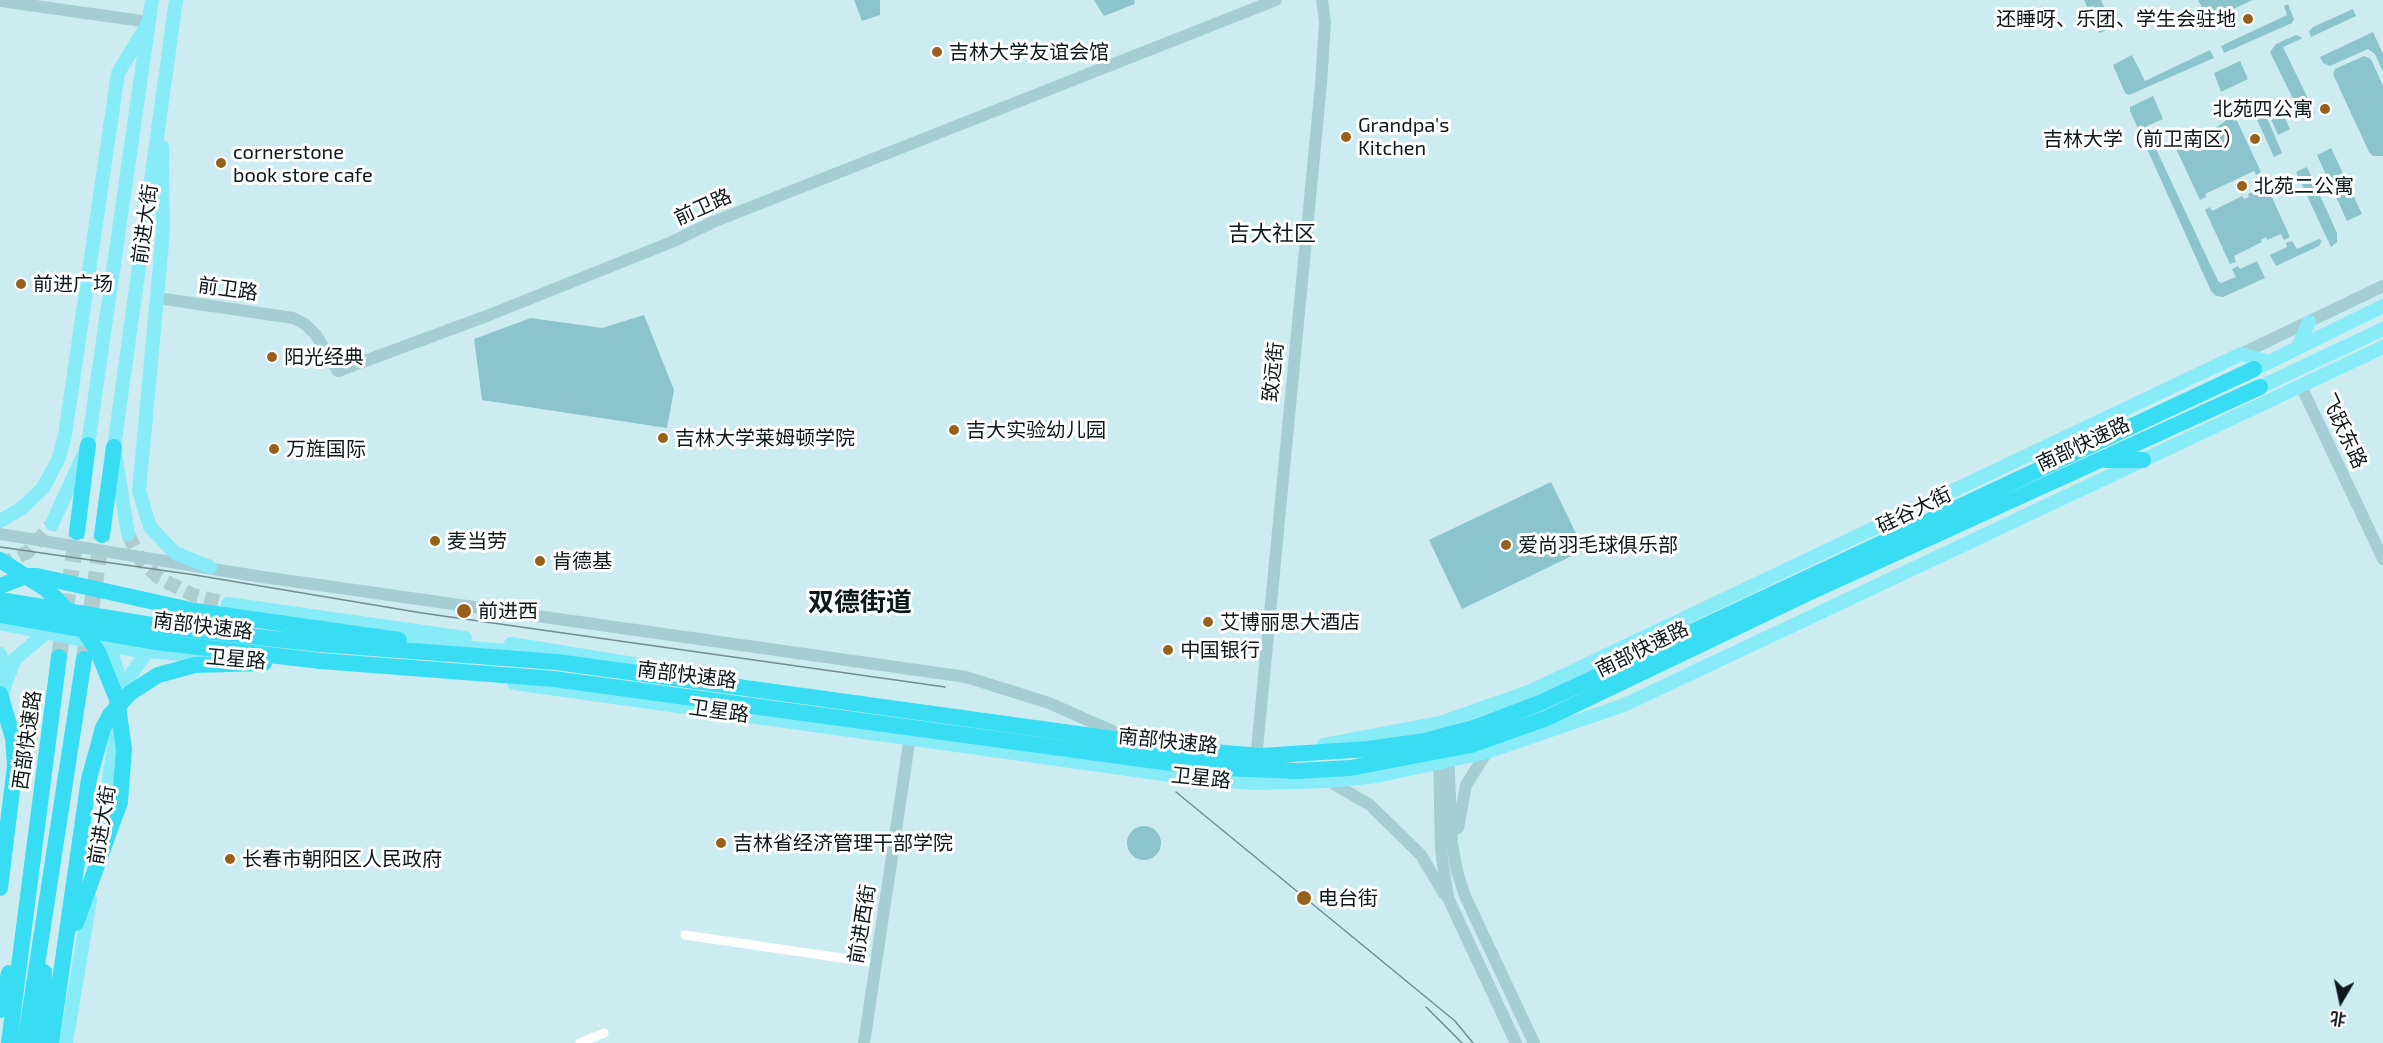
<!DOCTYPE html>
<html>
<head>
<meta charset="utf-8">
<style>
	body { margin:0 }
	#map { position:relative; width:2383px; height:1043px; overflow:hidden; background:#ccecf1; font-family:"Exo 2","Noto Sans SC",sans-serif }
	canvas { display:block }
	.north { position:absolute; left:2311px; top:971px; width:60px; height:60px; -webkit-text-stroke:4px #fff; paint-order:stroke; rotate:189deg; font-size:16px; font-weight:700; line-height:24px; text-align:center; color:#0c181a }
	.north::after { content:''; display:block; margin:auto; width:21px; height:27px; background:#0c181a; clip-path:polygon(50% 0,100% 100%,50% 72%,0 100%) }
</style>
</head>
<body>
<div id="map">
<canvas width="2383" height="1043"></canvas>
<div class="north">北</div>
</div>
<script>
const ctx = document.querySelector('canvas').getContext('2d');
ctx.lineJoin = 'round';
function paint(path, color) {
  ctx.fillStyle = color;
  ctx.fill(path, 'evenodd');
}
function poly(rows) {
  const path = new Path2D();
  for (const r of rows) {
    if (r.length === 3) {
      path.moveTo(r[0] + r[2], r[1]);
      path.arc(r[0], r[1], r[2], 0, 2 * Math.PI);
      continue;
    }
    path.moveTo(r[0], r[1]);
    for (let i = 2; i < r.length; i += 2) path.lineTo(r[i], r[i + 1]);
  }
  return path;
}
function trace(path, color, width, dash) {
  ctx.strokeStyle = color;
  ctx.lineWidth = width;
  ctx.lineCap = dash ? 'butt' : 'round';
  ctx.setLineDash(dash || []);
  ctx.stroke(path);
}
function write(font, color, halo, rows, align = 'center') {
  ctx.font = font + ' "Exo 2","Noto Sans SC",sans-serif';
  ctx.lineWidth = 6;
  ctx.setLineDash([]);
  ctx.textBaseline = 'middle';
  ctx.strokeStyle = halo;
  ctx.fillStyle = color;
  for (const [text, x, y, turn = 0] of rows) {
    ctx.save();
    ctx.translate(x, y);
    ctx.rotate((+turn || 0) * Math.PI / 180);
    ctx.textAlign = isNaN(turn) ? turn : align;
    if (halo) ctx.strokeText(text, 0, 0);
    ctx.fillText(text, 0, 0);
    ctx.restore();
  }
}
paint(poly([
	[854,0,880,0,880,15,862,21],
	[1094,0,1134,0,1135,4,1104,16],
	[2084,0,2101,0,2114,27,2099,33],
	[2198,0,2253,0,2209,20],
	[2288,4,2294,19,2292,23,2224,53,2221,46,2287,15,2284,6],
	[2353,9,2356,16,2311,37,2309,31,2313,27],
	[2373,32,2383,54,2383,72,2375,54,2368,49,2330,66,2323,63,2320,57],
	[2296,35,2303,38,2283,47,2315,113,2303,119,2270,52,2276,44],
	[2210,50,2214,58,2129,95,2125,93,2113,65,2132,55,2145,81],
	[2364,56,2371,59,2383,86,2383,156,2373,156,2369,152,2333,74,2335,69],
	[2240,61,2248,79,2221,92,2214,73],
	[2153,96,2163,119,2147,126,2148,132,2218,281,2221,283,2236,277,2232,269,2238,266,2240,269,2257,261,2265,278,2223,297,2216,296,2211,291,2130,111,2130,107],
	[2272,100,2274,105,2278,104,2290,129,2278,135,2264,104],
	[2262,106,2282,153,2274,157,2253,111],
	[2232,110,2261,172,2256,175,2254,171,2205,194,2206,197,2200,200,2171,138,2178,135,2181,141,2209,128,2211,131,2228,119,2226,113],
	[2331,148,2362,214,2347,221,2317,155],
	[2307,167,2337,233,2337,242,2331,247,2296,172],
	[2265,182,2290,237,2284,240,2281,234,2267,240,2266,237,2261,240,2262,242,2234,256,2236,262,2230,264,2205,210,2210,207,2212,211,2242,196,2244,199,2249,197,2248,194,2261,188,2260,184],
	[2319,239,2322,241,2319,246,2276,266,2270,255,2287,247,2286,243,2292,241,2297,249],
	[644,315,674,390,667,428,482,400,474,339,531,318,602,328],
	[1551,482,1584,550,1462,609,1429,540],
	[1144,843,17]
]), '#8bc4cd');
trace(poly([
	[128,534,141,561,159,578,193,595,228,604],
	[0,565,28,552,52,524]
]), '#afccd1', 14, [14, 7]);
trace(poly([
	[59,657,77,532],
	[84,659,102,535]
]), '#afccd1', 16, [16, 8]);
trace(poly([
	[685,935,876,963],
	[580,1043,604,1033]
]), '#fff', 9);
trace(poly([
	[0,1,149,22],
	[158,298,293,318,305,324,316,335,338,371,484,317,674,241,713,222,1276,0],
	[2241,354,2383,286],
	[2301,386,2383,559],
	[0,534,256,576,966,677,1049,703,1119,734],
	[1257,749,1321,84,1325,22,1322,0],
	[1448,753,1452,843,1457,871,1465,896,1534,1043],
	[1439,754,1441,850,1448,898,1516,1043],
	[1329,781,1370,805,1421,855,1444,894],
	[1458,828,1466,785,1487,752],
	[864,1043,911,730]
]), '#a4ced4', 12);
trace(poly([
	[162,147,163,232,139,491,150,527,175,553,210,567],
	[2298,347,2309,322],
	[2261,366,2383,306],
	[2260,387,2383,329],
	[0,521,22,508,43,488,59,458,65,435,118,73,149,22],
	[52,524,88,445,152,0],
	[128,534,114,447,176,0],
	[228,604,465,638],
	[0,623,134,650,220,657],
	[108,640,117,671,119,697],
	[389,641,519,652],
	[511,644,658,668],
	[0,654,4,682],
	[514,683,1192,778,1253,783,1329,781,1377,776,1487,752,1624,705,2383,347],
	[123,702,131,675,147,651],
	[1,704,5,684,15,659,49,630],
	[1324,745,1440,723,1531,691,2241,354,2269,362],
	[99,846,117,728],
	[66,1043,90,900]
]), '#88ebf8', 14);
trace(poly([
	[2106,460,2143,460],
	[77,532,88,445],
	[102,535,114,447],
	[0,560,46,589,78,621,98,652,117,699,124,749,120,802,76,923],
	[0,586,26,576,37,576,195,611,399,640],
	[0,600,158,626,320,644,557,662,1201,751,1261,756,1368,749,1425,741,1473,728,1540,703,2254,369],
	[0,615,156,642,321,661,554,679,1200,767,1297,771,1350,768,1471,745,1547,718,1808,593,2260,387],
	[0,694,13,738,15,766,0,888],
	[0,1010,9,973],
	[9,1043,59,657],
	[25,1043,84,659],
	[38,1043,44,1002,44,972],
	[51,1043,89,779,103,728,110,715,130,693,158,675,195,665,264,663]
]), '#39ddf3', 16);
trace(poly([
	[0,547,195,575,422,613,945,687],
	[1176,792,1455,1021,1473,1043],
	[1426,1007,1462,1043]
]), '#748b8f', 1.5);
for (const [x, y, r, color] of [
	[2248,19,6,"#98611b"],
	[937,52,6,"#98611b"],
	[2325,109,6,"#98611b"],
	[1346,137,6,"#98611b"],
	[2255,139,6,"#98611b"],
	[221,163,6,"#98611b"],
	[2242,186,6,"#98611b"],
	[21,284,6,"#98611b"],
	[272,357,6,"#98611b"],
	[954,430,6,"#98611b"],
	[663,438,6,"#98611b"],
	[274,449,6,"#98611b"],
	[435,541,6,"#98611b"],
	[1506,545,6,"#98611b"],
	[540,561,6,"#98611b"],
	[464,611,8,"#98611b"],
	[1208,622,6,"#98611b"],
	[1168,650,6,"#98611b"],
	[721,843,6,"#98611b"],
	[230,859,6,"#98611b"],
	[1304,898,8,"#98611b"]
]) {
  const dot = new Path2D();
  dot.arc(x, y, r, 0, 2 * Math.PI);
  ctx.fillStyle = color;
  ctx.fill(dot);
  trace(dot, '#fff', 2);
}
write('20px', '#0c181a', '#fff', [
	["还睡呀、乐团、学生会驻地",2236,19,"right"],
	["吉林大学友谊会馆",949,52],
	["北苑四公寓",2313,109,"right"],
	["Grandpa's",1358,125],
	["Kitchen",1358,148],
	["吉林大学（前卫南区）",2243,139,"right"],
	["cornerstone",233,152],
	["book store cafe",233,175],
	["北苑二公寓",2254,186],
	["前进广场",33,284],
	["阳光经典",284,357],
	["吉大实验幼儿园",966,430],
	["吉林大学莱姆顿学院",675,438],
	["万旌国际",286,449],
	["麦当劳",447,541],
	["爱尚羽毛球俱乐部",1518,545],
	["肯德基",552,561],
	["前进西",478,611],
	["艾博丽思大酒店",1220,622],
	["中国银行",1180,650],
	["吉林省经济管理干部学院",733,843],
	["长春市朝阳区人民政府",242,859],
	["电台街",1318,898]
], 'left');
write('20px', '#0c181a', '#fff', [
	["前卫路",703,207,-24],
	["前进大街",145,224,-82],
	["前卫路",228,289,8],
	["致远街",1273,372,-84],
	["飞跃东路",2344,431,65],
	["南部快速路",2083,444,-25],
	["硅谷大街",1914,510,-26],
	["南部快速路",203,626,7],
	["南部快速路",1642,649,-26],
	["卫星路",236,659,5],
	["南部快速路",687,675,7],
	["卫星路",719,711,8],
	["西部快速路",27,740,-82],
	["南部快速路",1168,741,6],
	["卫星路",1201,778,6],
	["前进大街",102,825,-81],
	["前进西街",862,924,-81]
]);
write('22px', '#0c181a', '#fff', [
	["吉大社区",1272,234]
]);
write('bold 26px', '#0c181a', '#fff', [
	["双德街道",860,602]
]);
</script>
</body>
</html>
